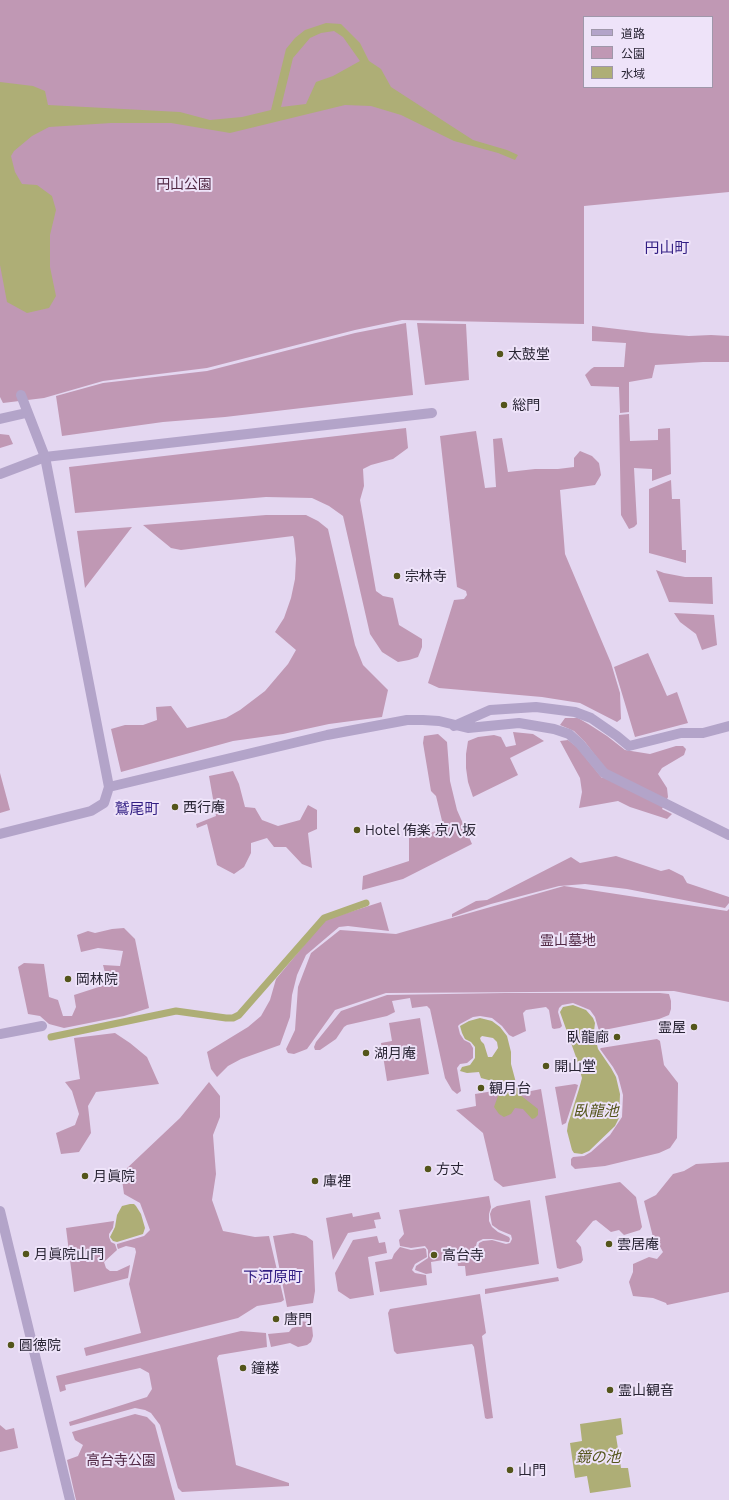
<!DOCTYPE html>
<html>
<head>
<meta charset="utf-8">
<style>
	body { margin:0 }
	#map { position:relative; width:729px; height:1500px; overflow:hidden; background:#e4d7f1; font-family:Ubuntu,"Noto Sans JP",sans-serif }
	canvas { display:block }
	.legend { position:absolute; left:583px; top:16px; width:130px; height:72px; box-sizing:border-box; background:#eee3f9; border:1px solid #9f97aa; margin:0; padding:5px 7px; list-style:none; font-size:12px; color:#292534 }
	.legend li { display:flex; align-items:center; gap:8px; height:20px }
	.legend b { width:20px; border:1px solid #9f97aa }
</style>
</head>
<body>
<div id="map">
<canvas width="729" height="1500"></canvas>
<ul class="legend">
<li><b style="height:5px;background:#b3a4c9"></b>道路</li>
<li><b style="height:11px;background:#c098b4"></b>公園</li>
<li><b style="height:11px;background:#aeae76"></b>水域</li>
</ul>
</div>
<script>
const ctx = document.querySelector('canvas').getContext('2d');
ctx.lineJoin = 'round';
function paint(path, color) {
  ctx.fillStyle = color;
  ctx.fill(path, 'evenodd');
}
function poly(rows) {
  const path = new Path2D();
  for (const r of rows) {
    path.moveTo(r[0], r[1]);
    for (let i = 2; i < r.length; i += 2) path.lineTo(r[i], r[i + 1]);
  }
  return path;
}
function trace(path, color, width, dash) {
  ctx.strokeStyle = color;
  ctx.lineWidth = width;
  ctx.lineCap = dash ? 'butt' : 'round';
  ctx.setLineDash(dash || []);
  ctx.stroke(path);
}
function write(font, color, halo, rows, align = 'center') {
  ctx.font = font + ' Ubuntu,"Noto Sans JP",sans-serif';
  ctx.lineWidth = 4;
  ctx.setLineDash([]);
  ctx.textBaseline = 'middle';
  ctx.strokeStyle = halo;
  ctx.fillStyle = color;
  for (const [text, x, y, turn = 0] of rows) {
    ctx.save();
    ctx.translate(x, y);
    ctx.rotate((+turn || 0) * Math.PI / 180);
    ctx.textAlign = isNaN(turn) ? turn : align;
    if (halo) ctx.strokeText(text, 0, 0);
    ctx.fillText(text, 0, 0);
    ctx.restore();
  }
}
paint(poly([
	[0,0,729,0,729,192,584,206,584,324,402,320,355,330,207,368,103,381,44,398,3,403,0,397],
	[584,17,712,17,712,87,584,87],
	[406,323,413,395,225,417,163,422,62,436,56,396,103,383,207,371,355,333],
	[417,323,466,324,469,380,425,385],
	[592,326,651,333,689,336,711,335,729,336,729,362,703,362,655,365,652,378,629,382,629,412,620,413,619,387,591,386,585,375,591,369,594,367,624,367,626,343,592,341],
	[629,414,630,441,658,440,658,429,670,428,671,474,652,481,652,469,634,468,637,524,634,527,629,529,621,515,619,415],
	[406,428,408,448,393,459,371,465,363,469,364,486,360,500,376,591,383,596,393,598,399,625,422,639,422,647,418,657,409,660,398,662,382,652,370,634,343,516,329,506,312,498,266,497,75,513,69,467],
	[476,431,485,488,496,487,493,439,502,438,508,472,535,469,558,469,574,467,574,458,580,451,592,456,599,463,601,475,595,485,560,490,565,554,611,663,620,693,621,719,617,722,580,703,542,697,439,688,428,683,454,600,464,599,467,595,466,591,457,587,440,436],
	[0,434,9,435,13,444,0,448],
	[671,480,672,499,680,499,682,550,686,550,686,563,649,553,649,489],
	[266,515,306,515,318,521,328,529,355,645,363,665,388,690,382,717,329,724,283,734,233,741,121,772,111,729,125,725,143,725,157,720,156,707,171,706,187,728,226,718,240,710,265,691,288,664,296,650,275,632,284,618,291,598,295,579,296,559,294,539,293,536,181,550,171,548,143,525],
	[132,527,85,588,77,531],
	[656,570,664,573,685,577,712,577,713,604,669,602],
	[674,613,714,615,717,645,702,650,696,634,680,622],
	[648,653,667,696,677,692,688,723,635,737,614,667],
	[565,718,578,718,590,725,607,736,625,750,650,754,676,746,683,746,686,749,684,755,662,768,658,774,667,788,668,797,662,809,672,814,667,819,630,807,618,801,579,808,582,792,580,778,560,741,568,740,577,747,602,778,610,775,585,742,574,731,560,725],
	[513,732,533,734,544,741,510,758,518,775,473,797,468,782,466,768,466,754,468,741,478,737,494,735,501,737,506,747,516,745],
	[438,734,447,742,450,781,457,810,472,844,403,879,362,890,363,876,409,861,409,838,444,829,436,796,431,791,423,743,424,736],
	[233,771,239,784,245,807,255,808,262,820,278,826,300,820,308,805,317,810,317,829,308,833,312,868,302,864,286,847,274,847,267,838,251,843,251,853,244,867,234,874,217,865,207,824,197,828,196,824,216,816,209,776],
	[0,773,10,810,0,813],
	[616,856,661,871,669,869,683,876,687,883,729,897,729,903,725,908,627,889,585,884,559,886,491,904,452,917,452,914,476,901,487,900,571,857,580,863],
	[564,886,727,911,729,909,729,1002,674,991,386,993,335,1010,307,1049,294,1054,288,1053,286,1049,295,1030,298,987,311,953,340,930,396,934],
	[381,902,389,931,348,926,339,927,306,955,297,975,292,995,290,1017,280,1045,241,1059,228,1066,217,1077,211,1069,207,1052,248,1027,261,1016,270,1000,276,979,325,920],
	[124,928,135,939,149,1008,124,1016,64,1028,49,1024,40,1016,28,1014,18,967,24,963,44,964,49,997,58,1000,63,1016,72,1016,76,1007,74,995,108,984,103,965,120,966,123,951,98,948,81,952,77,935,88,931,95,933,112,929],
	[505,993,660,993,669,994,671,1001,671,1009,669,1015,659,1019,599,1031,595,1017,590,1010,573,1003,562,1005,559,1008,558,1012,562,1026,560,1028,554,1029,552,1028,549,1010,546,1007,526,1010,523,1013,526,1031,513,1037,509,1035,502,1026,492,1018,480,1016,473,1017,460,1024,458,1026,460,1034,464,1040,470,1043,473,1048,473,1058,467,1063,460,1064,457,1068,461,1091,457,1094,452,1090,445,1078,430,1009,427,1006,412,1008,410,998,392,1001,395,1012,387,1016,347,1025,344,1027,336,1039,320,1050,315,1050,314,1047,316,1042,341,1011,387,995],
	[420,1018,429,1074,387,1081,381,1043,392,1041,389,1023],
	[115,1033,130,1043,147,1057,159,1084,96,1092,88,1106,91,1133,79,1152,61,1154,56,1133,75,1125,79,1114,72,1091,65,1082,80,1079,74,1038],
	[657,1039,660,1041,664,1065,678,1083,678,1087,677,1138,670,1148,659,1153,605,1166,575,1169,571,1165,571,1159,573,1157,584,1156,591,1152,610,1135,622,1117,623,1095,618,1076,613,1067,600,1049,601,1048],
	[209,1082,220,1096,220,1117,213,1135,216,1174,212,1200,223,1231,255,1237,269,1236,284,1300,281,1302,257,1306,238,1318,86,1356,84,1348,141,1333,129,1284,136,1252,135,1248,131,1247,126,1246,118,1249,117,1246,117,1244,144,1236,150,1230,140,1203,124,1194,122,1180,124,1171,180,1118],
	[575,1084,578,1085,577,1089,566,1123,562,1125,555,1087],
	[524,1086,526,1092,541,1089,556,1178,503,1187,494,1180,483,1133,456,1110,476,1106,475,1094],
	[729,1162,729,1292,667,1305,666,1303,653,1298,633,1296,629,1282,633,1272,633,1264,649,1257,657,1259,663,1252,659,1245,654,1241,644,1201,656,1195,673,1174,684,1171,696,1164],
	[620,1182,636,1197,642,1227,640,1230,624,1235,619,1230,611,1232,596,1220,593,1221,576,1241,581,1247,583,1260,581,1263,560,1269,557,1268,545,1196],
	[489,1196,491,1207,489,1214,489,1221,492,1227,498,1232,509,1237,510,1239,509,1242,507,1242,492,1239,483,1239,477,1242,475,1250,472,1252,462,1253,455,1258,431,1262,432,1273,426,1274,415,1270,416,1266,428,1258,428,1250,425,1246,411,1248,400,1246,399,1240,404,1234,399,1210],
	[530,1200,539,1264,466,1276,465,1266,458,1266,457,1259,459,1256,477,1252,479,1243,483,1241,492,1240,506,1244,510,1243,512,1239,511,1235,499,1230,492,1225,490,1214,492,1209,497,1206],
	[379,1212,381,1219,374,1220,376,1228,348,1233,333,1260,326,1218,352,1213,353,1217],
	[114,1221,113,1228,109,1234,109,1237,111,1242,115,1244,117,1250,104,1262,106,1268,110,1271,117,1271,130,1265,128,1278,74,1292,66,1228],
	[293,1233,306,1236,313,1241,315,1291,313,1303,287,1307,273,1236],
	[377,1236,379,1243,385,1242,387,1253,368,1257,374,1295,350,1299,338,1291,335,1273,353,1240],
	[400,1247,411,1250,424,1248,426,1249,427,1257,415,1264,412,1270,415,1273,426,1275,427,1285,380,1292,375,1262,392,1259,394,1254],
	[558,1277,559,1281,485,1294,485,1289],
	[480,1294,486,1333,482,1336,493,1418,487,1419,485,1418,474,1347,472,1344,397,1354,394,1351,388,1313,390,1309],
	[300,1321,308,1322,312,1326,313,1336,311,1342,307,1345,298,1347,290,1343,271,1347,268,1334,289,1332,292,1328,301,1326],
	[241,1331,266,1333,267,1347,219,1355,217,1358,236,1465,289,1483,289,1486,182,1492,178,1488,160,1425,151,1413,145,1410,135,1408,70,1426,69,1422,147,1397,152,1389,149,1373,140,1368,131,1370,65,1385,66,1390,60,1392,56,1376],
	[135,1414,147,1417,155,1425,175,1500,76,1500,67,1460,78,1456,83,1445,75,1440,72,1432],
	[0,1425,6,1430,14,1428,18,1448,0,1452]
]), '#c098b4');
paint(poly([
	[326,23,341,24,360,43,369,61,381,69,391,87,473,140,507,150,518,155,515,160,498,153,454,141,401,115,371,106,345,105,230,133,171,123,111,123,49,127,32,136,14,151,11,156,15,172,22,184,37,185,52,196,56,210,50,235,50,267,56,296,49,308,27,313,7,302,0,265,0,82,33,86,45,91,48,105,180,112,210,120,242,117,271,110,286,49,295,38,305,30],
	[334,31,343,37,360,61,333,76,316,82,306,104,281,107,293,58,310,38,321,33],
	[573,1005,586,1010,593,1018,595,1023,594,1031,598,1049,611,1068,616,1077,620,1094,619,1118,615,1126,589,1151,582,1154,574,1153,572,1150,567,1131,568,1124,579,1089,582,1078,576,1057,560,1012,563,1007],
	[480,1018,492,1021,500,1027,507,1036,511,1052,511,1064,519,1094,538,1109,538,1115,535,1118,532,1119,523,1109,515,1108,511,1114,504,1117,499,1114,494,1107,498,1096,494,1083,492,1081,481,1078,479,1072,467,1073,460,1071,462,1067,470,1065,475,1058,475,1047,471,1042,465,1039,462,1033,460,1026,469,1021],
	[482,1036,493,1038,497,1042,498,1048,492,1057,488,1057,484,1044,481,1041,480,1038],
	[130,1204,134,1204,136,1206,141,1214,145,1228,143,1234,117,1242,113,1241,110,1237,115,1227,117,1215,122,1206],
	[621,1418,623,1434,616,1436,621,1468,628,1468,631,1487,590,1493,587,1476,575,1478,570,1443,582,1441,580,1424]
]), '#aeae76');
trace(poly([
	[51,1037,176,1011,226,1018,233,1018,239,1015,324,918,366,903]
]), '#aeae76', 7);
trace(poly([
	[0,474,45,457,432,413]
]), '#b3a4c9', 10);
trace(poly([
	[21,395,45,457,109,787],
	[0,419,26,413],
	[454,726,490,710,536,707,575,712,591,718,617,736,629,746,681,733,703,733,729,726],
	[0,834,91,811,104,803,109,787,327,735,407,720,423,720,439,721,468,728,519,723,554,729,569,734,580,744,604,773,729,835],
	[0,1034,42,1026],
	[0,1211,70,1500]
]), '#b3a4c9', 10);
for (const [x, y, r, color] of [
	[500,354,4,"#54551b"],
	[504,405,4,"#54551b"],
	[397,576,4,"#54551b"],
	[175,807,4,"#54551b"],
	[357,830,4,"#54551b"],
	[68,979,4,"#54551b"],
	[694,1027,4,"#54551b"],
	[617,1037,4,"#54551b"],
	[366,1053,4,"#54551b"],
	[546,1066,4,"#54551b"],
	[481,1088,4,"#54551b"],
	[428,1169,4,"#54551b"],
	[85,1176,4,"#54551b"],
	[315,1181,4,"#54551b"],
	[609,1244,4,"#54551b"],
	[26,1254,4,"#54551b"],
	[434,1255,4,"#54551b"],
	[276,1319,4,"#54551b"],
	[11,1345,4,"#54551b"],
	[243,1368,4,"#54551b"],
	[610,1390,4,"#54551b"],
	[510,1470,4,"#54551b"]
]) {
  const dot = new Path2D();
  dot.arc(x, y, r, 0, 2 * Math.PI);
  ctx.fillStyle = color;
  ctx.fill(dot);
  trace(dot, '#eee3f9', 1.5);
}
write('14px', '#522945', '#eee3f9', [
	["円山公園",184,184],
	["霊山墓地",568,940],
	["高台寺公園",121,1460]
]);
write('14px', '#292534', '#eee3f9', [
	["太鼓堂",508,354],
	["総門",512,405],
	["宗林寺",405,576],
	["西行庵",183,807],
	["Hotel 侑楽 京八坂",365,830],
	["岡林院",76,979],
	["霊屋",686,1027,"right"],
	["臥龍廊",609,1037,"right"],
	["湖月庵",374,1053],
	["開山堂",554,1066],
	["観月台",489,1088],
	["方丈",436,1169],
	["月眞院",93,1176],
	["庫裡",323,1181],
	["雲居庵",617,1244],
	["月眞院山門",34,1254],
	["高台寺",442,1255],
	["唐門",284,1319],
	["圓徳院",19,1345],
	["鐘楼",251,1368],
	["霊山観音",618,1390],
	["山門",518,1470]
], 'left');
write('15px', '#321e83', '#eee3f9', [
	["円山町",667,248],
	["鷲尾町",137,809],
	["下河原町",273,1277]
]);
write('italic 15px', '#54551b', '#eee3f9', [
	["臥龍池",596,1111],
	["鏡の池",598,1457]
]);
</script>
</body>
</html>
